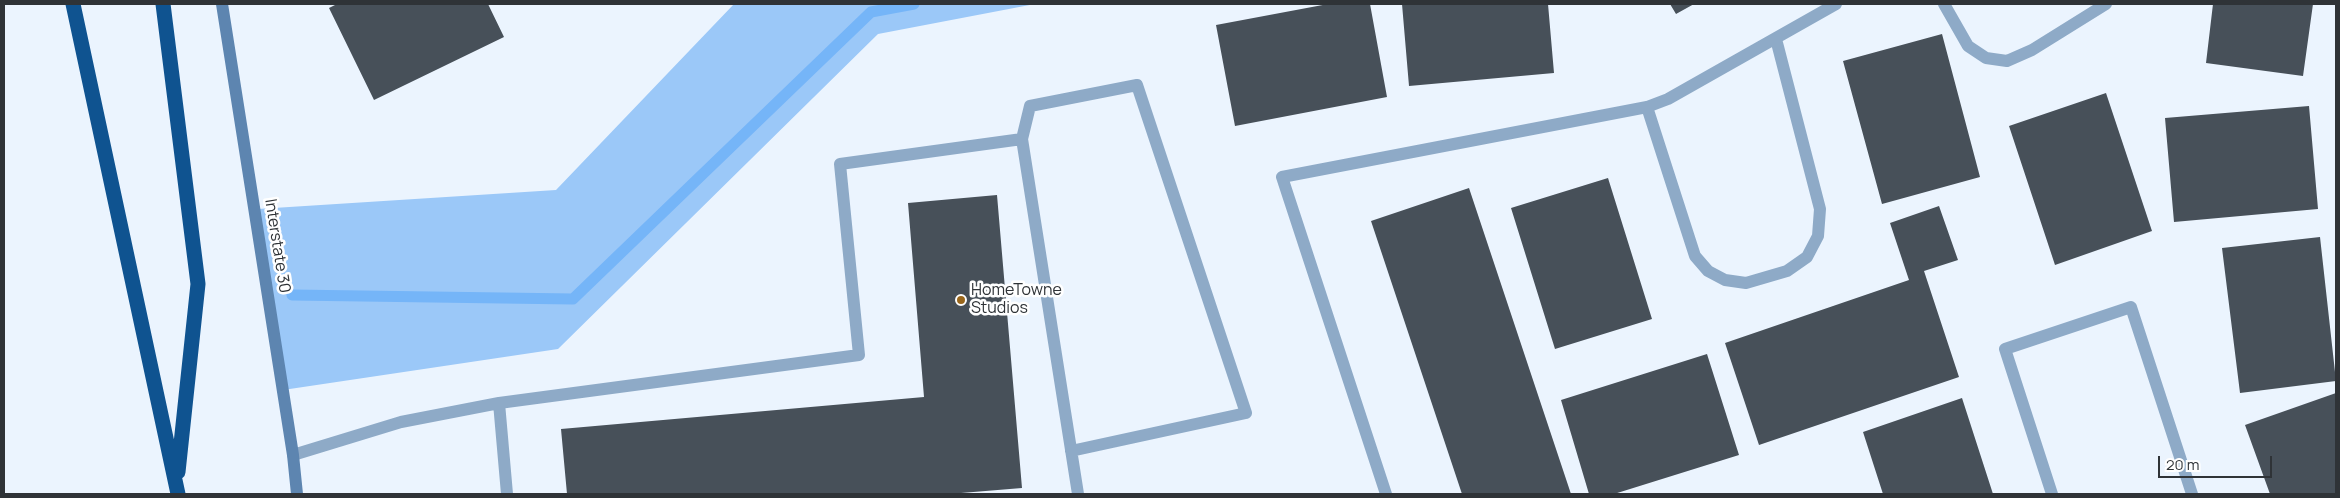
<!DOCTYPE html>
<html>
<head>
<meta charset="utf-8">
<style>
	body { margin:0 }
	#map { position:relative; width:2340px; height:498px; overflow:hidden; background:#ebf4fe; font-family:Manrope,sans-serif }
	canvas { display:block }
	.frame { position:absolute; inset:0; border:5px solid #2f3337; pointer-events:none }
	.scale { position:absolute; left:2158px; top:456px; width:114px; height:22px; box-sizing:border-box; border:2px solid #2f3337; border-top:0; padding-left:6px; font-size:15px; line-height:18px; white-space:nowrap; color:#2f3337; -webkit-text-stroke:4px #fff; paint-order:stroke }
</style>
</head>
<body>
<div id="map">
<canvas width="2340" height="498"></canvas>
<div class="frame"></div>
<div class="scale">20 m</div>
</div>
<script>
const ctx = document.querySelector('canvas').getContext('2d');
ctx.lineJoin = 'round';
function paint(path, color) {
  ctx.fillStyle = color;
  ctx.fill(path, 'evenodd');
}
function poly(rows) {
  const path = new Path2D();
  for (const r of rows) {
    path.moveTo(r[0], r[1]);
    for (let i = 2; i < r.length; i += 2) path.lineTo(r[i], r[i + 1]);
  }
  return path;
}
function trace(path, color, width, dash) {
  ctx.strokeStyle = color;
  ctx.lineWidth = width;
  ctx.lineCap = dash ? 'butt' : 'round';
  ctx.setLineDash(dash || []);
  ctx.stroke(path);
}
function write(font, color, halo, rows, align = 'center') {
  ctx.font = font + ' Manrope,sans-serif';
  ctx.lineWidth = 5;
  ctx.setLineDash([]);
  ctx.textBaseline = 'middle';
  ctx.strokeStyle = halo;
  ctx.fillStyle = color;
  for (const [text, x, y, turn = 0] of rows) {
    ctx.save();
    ctx.translate(x, y);
    ctx.rotate((+turn || 0) * Math.PI / 180);
    ctx.textAlign = isNaN(turn) ? turn : align;
    if (halo) ctx.strokeText(text, 0, 0);
    ctx.fillText(text, 0, 0);
    ctx.restore();
  }
}
paint(poly([
	[734,4,1035,4,878,34,558,349,283,390,258,209,556,190]
]), '#9bc8f8');
trace(poly([
	[292,295,573,299,871,12,914,4]
]), '#75b5f8', 11);
paint(poly([
	[337,4,488,4,504,37,374,100,329,8],
	[1328,4,1370,4,1387,97,1235,126,1216,25],
	[1402,4,1548,4,1554,73,1409,86],
	[1670,4,1694,4,1676,14],
	[2213,4,2313,4,2303,76,2206,63],
	[1942,34,1980,177,1882,204,1843,61],
	[2106,93,2152,231,2055,265,2009,126],
	[2309,106,2318,209,2174,222,2165,118],
	[1608,178,1652,319,1555,349,1511,208],
	[1469,188,1571,494,1462,494,1371,221],
	[997,195,1022,488,949,494,567,494,561,429,924,397,908,203],
	[1939,206,1958,260,1924,271,1959,377,1759,445,1725,343,1909,280,1890,223],
	[2320,237,2336,381,2240,393,2222,248],
	[1707,354,1739,455,1614,494,1589,494,1561,400],
	[2336,393,2336,494,2270,494,2245,425],
	[1962,398,1993,494,1883,494,1863,432]
]), '#475059');
trace(poly([
	[1944,4,1968,46,1986,58,2007,61,2032,50,2106,4],
	[1647,107,1695,256,1708,271,1725,280,1746,283,1787,271,1807,257,1818,236,1820,209,1776,39],
	[1022,139,1030,106,1137,85,1246,413,1071,451],
	[499,403,507,494],
	[293,455,401,422,499,403,859,355,840,164,1022,139,1078,494],
	[1386,494,1282,177,1647,107,1668,99,1836,4],
	[2052,494,2005,349,2131,307,2192,494]
]), '#8eaac7', 12);
trace(poly([
	[222,4,293,455,297,494]
]), '#5d85b0', 12);
trace(poly([
	[73,4,178,494],
	[163,4,198,284,178,472]
]), '#0f5390', 15);
for (const [x, y, r, color] of [
	[961,300,5,"#99661b"]
]) {
  const dot = new Path2D();
  dot.arc(x, y, r, 0, 2 * Math.PI);
  ctx.fillStyle = color;
  ctx.fill(dot);
  trace(dot, '#fff', 2);
}
write('16px', '#2f3337', '#fff', [
	["Interstate 30",277,246,81]
]);
write('16px', '#2f3337', '#fff', [
	["HomeTowne",971,291],
	["Studios",971,309]
], 'left');
</script>
</body>
</html>
